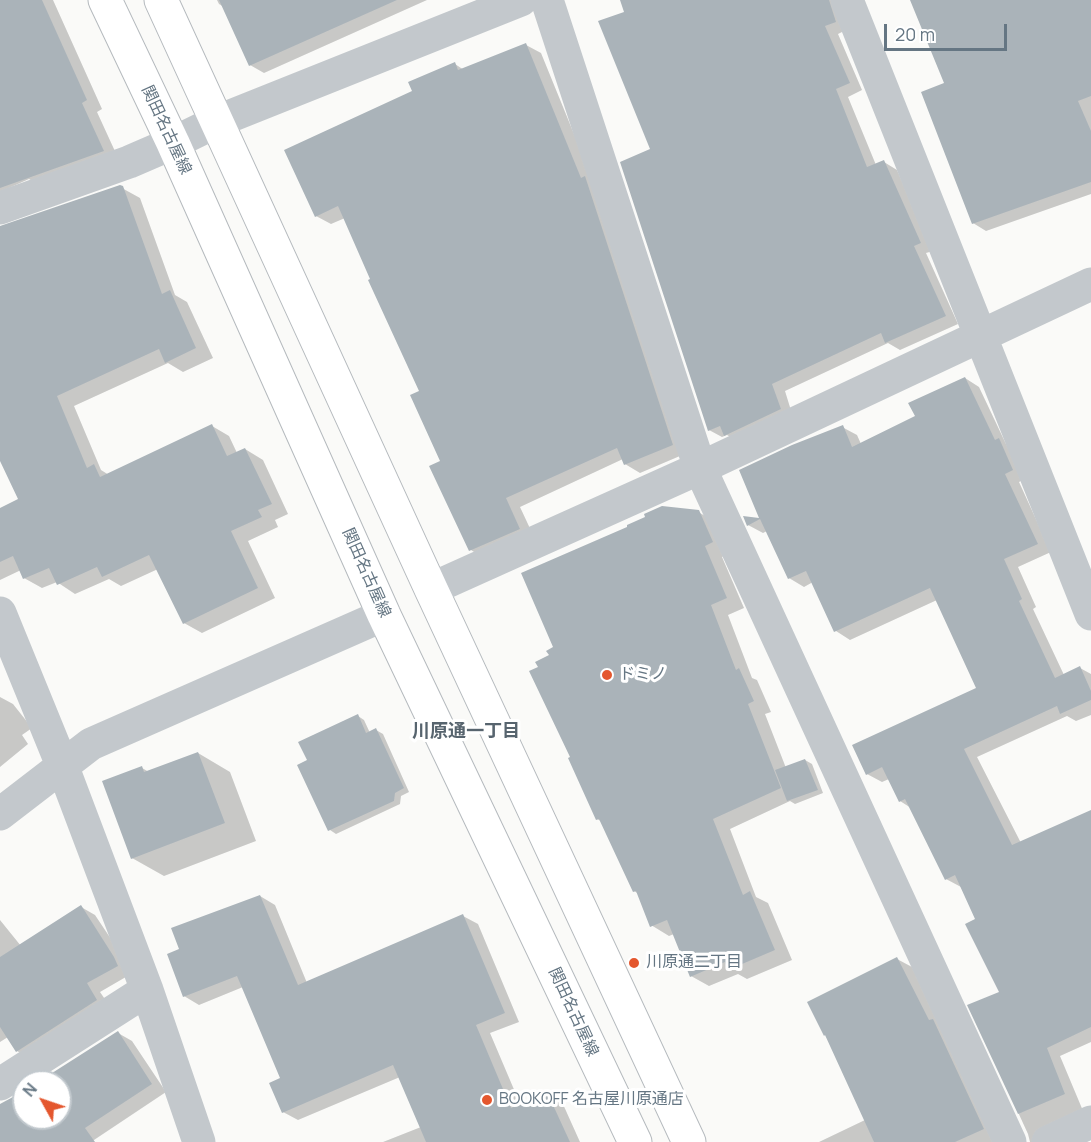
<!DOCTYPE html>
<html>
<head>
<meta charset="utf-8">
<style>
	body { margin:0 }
	#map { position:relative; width:1091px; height:1142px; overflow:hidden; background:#fafaf8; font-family:Manrope,sans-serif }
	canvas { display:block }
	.north { position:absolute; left:12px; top:1070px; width:60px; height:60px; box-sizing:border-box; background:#fff; border:2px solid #c1c8cd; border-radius:50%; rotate:310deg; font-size:16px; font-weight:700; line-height:24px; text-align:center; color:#657683 }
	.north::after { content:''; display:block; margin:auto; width:21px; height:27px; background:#e4572e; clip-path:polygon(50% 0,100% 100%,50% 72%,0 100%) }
	.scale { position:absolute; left:884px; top:24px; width:123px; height:27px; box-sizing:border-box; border:3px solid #657683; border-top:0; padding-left:8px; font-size:18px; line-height:21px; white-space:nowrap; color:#657683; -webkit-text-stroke:4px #fff; paint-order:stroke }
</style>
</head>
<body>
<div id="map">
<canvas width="1091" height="1142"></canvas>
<div class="north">N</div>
<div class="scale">20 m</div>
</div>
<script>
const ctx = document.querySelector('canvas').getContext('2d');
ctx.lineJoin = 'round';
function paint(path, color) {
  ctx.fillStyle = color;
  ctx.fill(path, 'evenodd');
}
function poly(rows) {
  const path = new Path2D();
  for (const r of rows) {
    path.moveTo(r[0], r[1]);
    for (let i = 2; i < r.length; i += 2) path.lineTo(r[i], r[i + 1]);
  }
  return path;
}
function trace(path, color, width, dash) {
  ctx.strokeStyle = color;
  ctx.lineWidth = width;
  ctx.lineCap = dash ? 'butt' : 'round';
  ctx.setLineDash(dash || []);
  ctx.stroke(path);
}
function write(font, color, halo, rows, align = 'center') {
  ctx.font = font + ' Manrope,"Noto Sans JP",sans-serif';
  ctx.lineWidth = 6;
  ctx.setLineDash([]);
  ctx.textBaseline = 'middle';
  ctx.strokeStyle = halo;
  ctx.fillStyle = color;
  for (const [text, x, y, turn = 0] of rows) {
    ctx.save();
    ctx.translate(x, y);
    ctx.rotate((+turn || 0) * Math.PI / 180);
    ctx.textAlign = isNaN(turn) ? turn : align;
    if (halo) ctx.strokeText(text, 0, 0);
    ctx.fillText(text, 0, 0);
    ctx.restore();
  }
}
paint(poly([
	[0,0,53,0,102,109,97,112,119,160,43,187,29,179,0,192],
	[217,0,427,0,264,73,250,65,224,7,219,4],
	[640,0,833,0,846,30,838,34,862,90,848,97,876,165,884,162,897,170,933,251,926,253,958,324,900,350,888,343,785,391,793,417,739,442,727,435,722,437,709,430,625,13],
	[911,0,1091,0,1091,194,986,231,973,223,946,84],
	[526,45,541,53,594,183,687,453,640,473,625,464,623,459,520,507,534,537,485,559,471,550,421,392,345,218,331,224,316,216,414,92,455,64,464,70],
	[120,187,140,198,175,295,187,302,213,358,183,372,168,363,74,406,101,470,109,475,212,426,229,436,237,453,245,449,263,460,288,514,275,520,278,527,248,541,275,598,202,633,184,623,158,569,121,586,109,579,75,594,57,582,42,588,24,578,21,570,0,580,0,509,20,500,0,457,0,251],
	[965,378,979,387,1006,444,1027,478,1019,482,1051,552,1018,567,1036,607,1033,609,1064,675,1080,668,1091,674,1091,715,1076,721,1067,716,977,757,1021,843,1091,811,1091,1042,1060,1056,1086,1118,1046,1142,1030,1142,1028,1134,969,1005,1001,993,977,920,961,887,946,879,911,808,900,801,889,779,882,782,867,774,978,688,937,600,850,640,836,631,813,582,804,587,789,578,767,531,763,533,748,525,745,517,762,519,842,427,857,435,861,444,917,417],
	[698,512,716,522,730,552,722,557,744,608,728,615,752,678,757,680,771,712,765,714,786,768,805,760,812,764,823,793,795,804,790,801,730,829,756,897,768,903,792,960,747,979,738,974,709,986,691,976,674,934,669,936,651,925,639,894,634,891,601,821,597,819,540,668,555,648],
	[0,697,13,704,32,728,22,735,28,744,0,767],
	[358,716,364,720,370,733,376,730,383,734,409,792,401,796,400,804,336,834,330,830,309,761],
	[198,753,230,772,256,841,164,876,132,858,142,768,149,772],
	[260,896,275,905,307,983,463,916,478,924,519,1022,490,1033,521,1106,547,1094,562,1102,580,1142,383,1142,421,1127,400,1077,298,1120,283,1112,282,1079,243,987,199,1005,184,996,181,950],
	[81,907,95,915,129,966,131,974,100,992,111,1008,31,1059,17,1051,8,1037,0,1042,0,920,21,946],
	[897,959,912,967,999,1142,819,1142,865,1120,827,1036,809,1003],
	[118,1033,132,1041,166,1092,91,1142,0,1142,0,1107,24,1092,24,1118,60,1118,60,1082,39,1082]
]), '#0003');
paint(poly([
	[0,0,42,0,87,100,82,103,104,151,0,188],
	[219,0,397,0,249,66],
	[620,0,829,0,836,22,825,26,850,83,836,89,867,167,884,160,921,243,914,246,946,316,885,343,881,333,772,384,781,409,724,436,720,426,708,431,620,162,650,149,598,21,624,12],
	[910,0,1091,0,1091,96,1078,101,1091,131,1091,182,972,224,921,92,944,83],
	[526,43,581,178,585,176,673,445,624,465,617,448,506,498,520,529,469,551,429,466,440,461,410,395,419,391,368,280,370,279,338,206,315,217,284,150,412,91,408,82,455,62,458,70],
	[120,185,123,186,162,294,170,290,196,348,165,363,159,349,57,396,87,468,94,464,100,477,212,424,227,456,245,448,272,504,258,510,262,517,231,531,258,588,183,624,149,555,102,577,97,567,57,585,49,568,23,579,13,556,0,562,0,508,18,499,0,461,0,226],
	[965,377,995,440,999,438,1013,470,1005,474,1038,544,1004,559,1022,599,1019,601,1055,678,1080,666,1091,691,1091,700,1060,714,1057,706,964,749,1012,845,1091,810,1091,1027,1047,1048,1065,1094,1018,1114,967,1005,999,992,965,924,975,919,955,875,945,880,905,799,899,802,882,767,866,775,852,745,976,688,930,588,834,632,806,571,788,579,760,519,747,526,743,516,759,518,739,470,792,445,843,425,852,447,915,416,908,403],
	[662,506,699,510,713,542,705,546,727,598,711,605,736,670,739,668,754,701,748,704,781,788,713,819,743,895,750,891,775,950,728,970,725,962,690,977,667,920,650,927,636,891,633,892,599,819,596,820,568,758,570,757,529,671,538,667,535,662,549,655,546,651,553,647,521,573,627,527,627,525,645,517,644,514],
	[358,714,366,733,376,728,404,788,395,793,394,801,328,831,297,765,307,760,298,742],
	[198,752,225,823,131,859,102,781,142,766,144,772],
	[805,759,818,790,787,801,775,770],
	[260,895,298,985,463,914,505,1013,476,1025,511,1108,547,1092,570,1142,426,1142,393,1065,282,1113,269,1083,280,1078,237,976,183,997,167,954,179,949,171,928],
	[81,905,114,957,118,966,87,983,97,1000,16,1052,0,1027,0,957],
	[897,957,929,1020,933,1019,984,1129,955,1142,874,1142,825,1035,824,1036,807,1002],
	[118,1031,152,1084,85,1128,95,1142,0,1142,0,1104,24,1091,24,1118,60,1118,60,1082,38,1082]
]), '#aab3b9');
const major = poly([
	[105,0,173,143,384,615,635,1142],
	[161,0,431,589,689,1142]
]);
trace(major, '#b5babe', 35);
trace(poly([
	[547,0,700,468,1010,1142],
	[847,0,1091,614],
	[0,208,129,162,173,143,218,121,521,0],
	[431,589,700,468,1091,284],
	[0,613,62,765,147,990,199,1142],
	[0,814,91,744,384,615],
	[0,1084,147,990],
	[1048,1142,1091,1122]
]), '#c3c8cc', 33);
trace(major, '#fff', 33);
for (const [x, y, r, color] of [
	[607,675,6,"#e4572e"],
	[634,963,6,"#e4572e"],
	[487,1100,6,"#e4572e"]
]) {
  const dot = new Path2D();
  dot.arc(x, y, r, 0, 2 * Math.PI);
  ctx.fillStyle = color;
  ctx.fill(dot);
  trace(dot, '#fff', 2);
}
write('16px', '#657683', '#fff', [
	["関田名古屋線",166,130,65],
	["関田名古屋線",366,573,66],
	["関田名古屋線",573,1012,65]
]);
write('16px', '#657683', '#fff', [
	["ドミノ",619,675],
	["川原通二丁目",646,963],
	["BOOKOFF 名古屋川原通店",499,1100]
], 'left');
write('bold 18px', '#57646e', '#fff', [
	["川原通一丁目",466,732]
]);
</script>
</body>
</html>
